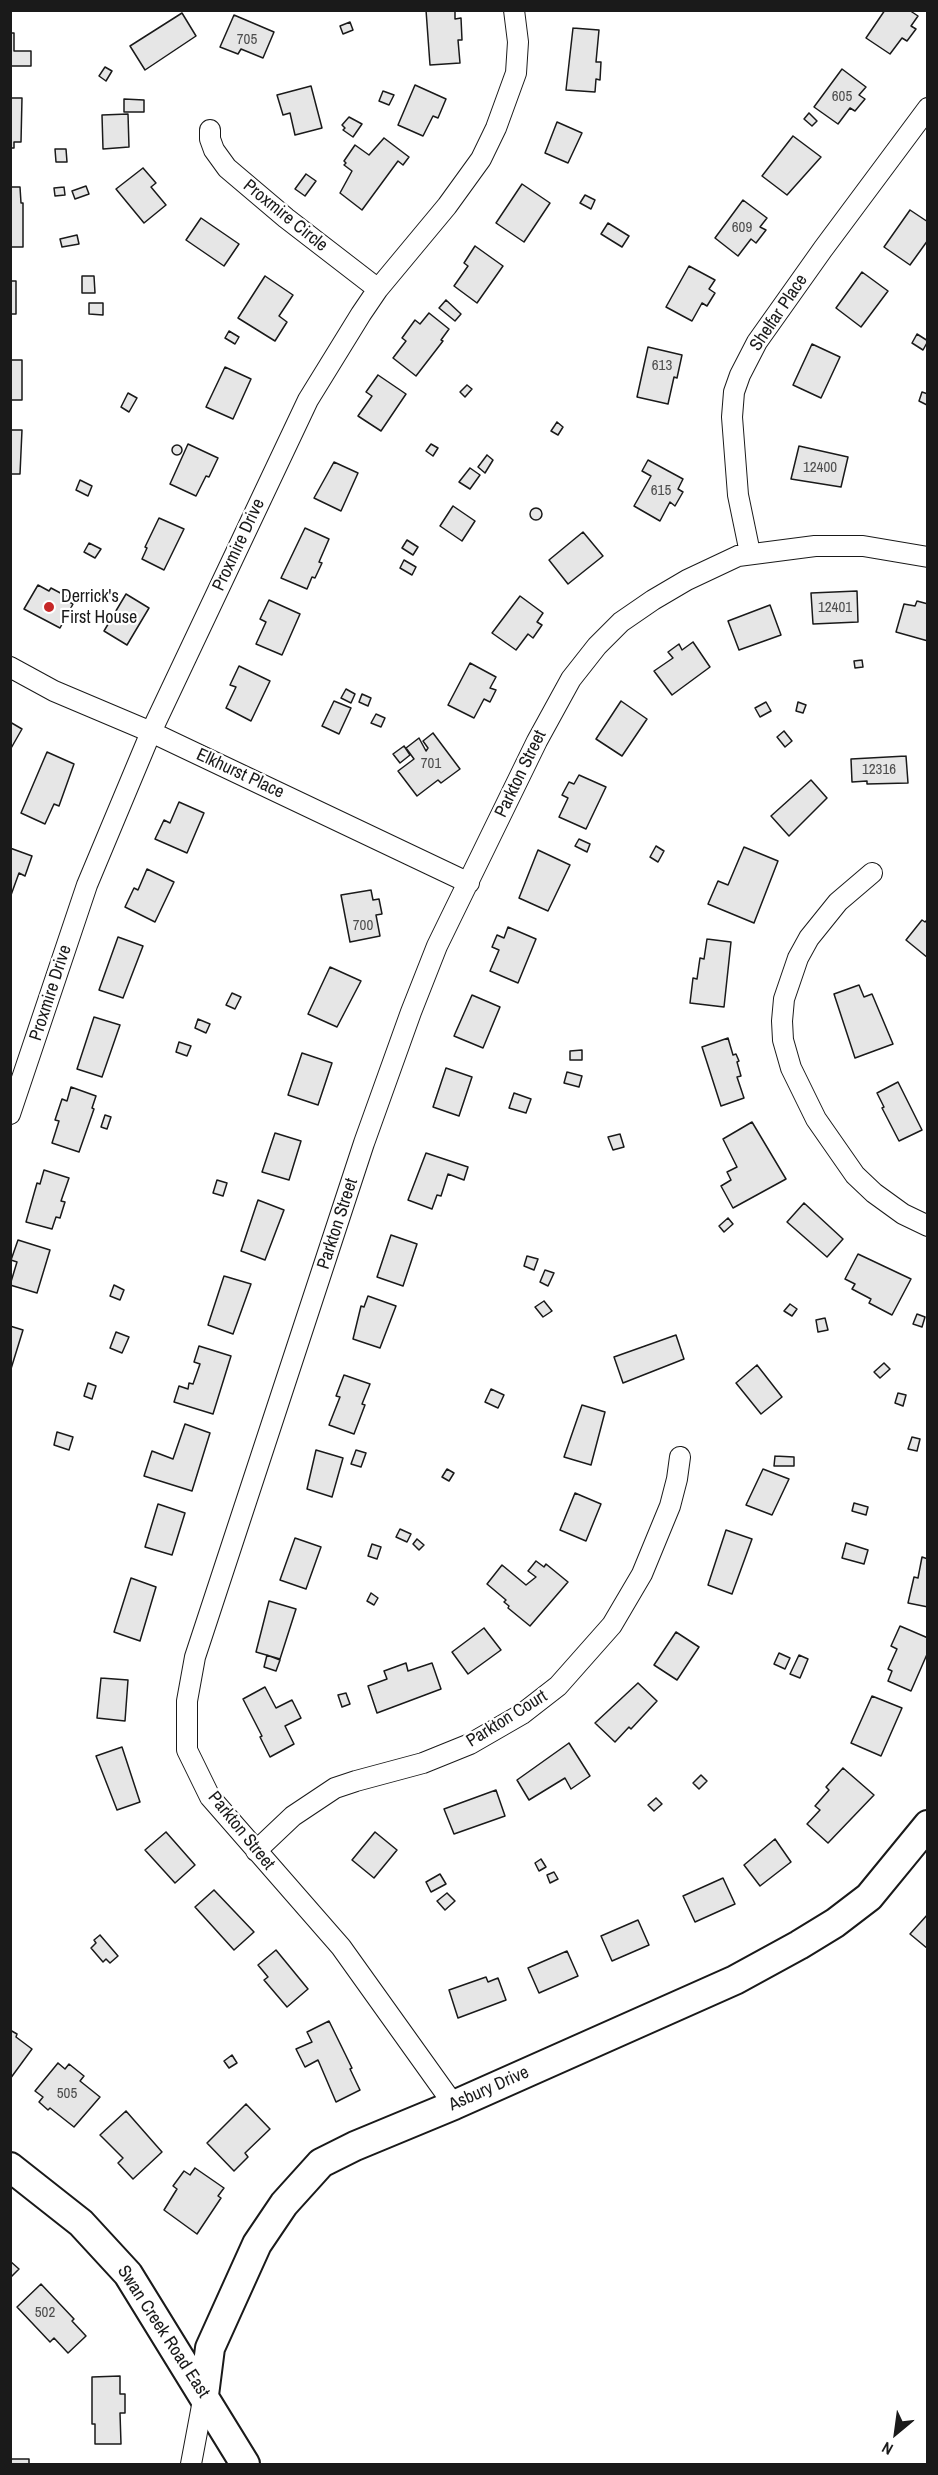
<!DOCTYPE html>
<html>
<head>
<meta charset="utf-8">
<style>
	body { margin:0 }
	#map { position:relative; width:938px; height:2475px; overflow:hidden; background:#fff; font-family:"Archivo Narrow",sans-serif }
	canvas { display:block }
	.frame { position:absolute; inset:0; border:12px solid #1a1a1a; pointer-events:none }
	.north { position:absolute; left:866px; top:2403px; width:60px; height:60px; -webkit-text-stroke:4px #fff; paint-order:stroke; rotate:209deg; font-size:16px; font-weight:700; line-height:24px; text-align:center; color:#1a1a1a }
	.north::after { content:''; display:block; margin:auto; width:21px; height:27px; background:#1a1a1a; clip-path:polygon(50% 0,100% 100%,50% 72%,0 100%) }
</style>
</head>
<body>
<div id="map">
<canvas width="938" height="2475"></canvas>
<div class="frame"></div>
<div class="north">N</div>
</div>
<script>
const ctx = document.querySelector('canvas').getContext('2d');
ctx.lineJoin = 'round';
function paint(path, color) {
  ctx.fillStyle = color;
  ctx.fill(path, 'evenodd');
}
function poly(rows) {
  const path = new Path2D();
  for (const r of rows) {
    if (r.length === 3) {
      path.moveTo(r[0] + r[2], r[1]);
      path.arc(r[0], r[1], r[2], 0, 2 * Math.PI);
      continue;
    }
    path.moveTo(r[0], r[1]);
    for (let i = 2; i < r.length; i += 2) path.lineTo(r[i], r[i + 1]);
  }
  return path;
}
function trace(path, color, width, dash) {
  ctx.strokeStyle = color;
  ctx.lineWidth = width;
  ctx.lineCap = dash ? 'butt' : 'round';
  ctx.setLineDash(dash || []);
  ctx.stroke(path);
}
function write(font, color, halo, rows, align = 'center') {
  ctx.font = font + ' "Archivo Narrow",sans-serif';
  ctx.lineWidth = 4.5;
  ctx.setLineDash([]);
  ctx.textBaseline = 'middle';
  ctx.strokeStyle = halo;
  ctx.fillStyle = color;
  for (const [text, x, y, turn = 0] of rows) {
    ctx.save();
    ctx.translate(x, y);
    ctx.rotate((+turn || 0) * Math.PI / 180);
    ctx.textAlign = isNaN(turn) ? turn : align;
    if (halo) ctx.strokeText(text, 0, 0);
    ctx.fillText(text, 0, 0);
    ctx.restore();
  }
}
const building = poly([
	[426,10,455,10,455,19,461,18,462,40,458,40,460,63,430,65,426,10],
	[885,10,909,10,918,16,911,26,916,29,907,41,902,38,890,54,866,38,885,10],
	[182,13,196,36,145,70,130,46,182,13],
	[234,15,274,32,263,58,241,49,238,54,220,47,234,15],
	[350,22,353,30,343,34,340,26,350,22],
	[573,28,599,30,596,62,601,62,600,80,596,79,595,92,566,90,573,28],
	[10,33,14,33,14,51,31,51,31,66,10,66,10,33],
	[105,67,112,71,106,81,99,76,105,67],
	[842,69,866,87,859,95,865,99,855,111,850,108,838,124,814,107,842,69],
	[415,85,446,99,438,118,433,116,423,136,398,125,415,85],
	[311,86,322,128,295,135,290,113,283,115,277,95,311,86],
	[383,91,394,95,389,105,379,101,383,91],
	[10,98,22,98,21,142,14,142,14,148,10,148,10,98],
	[124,99,144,100,144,112,124,112,124,99],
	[809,113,817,121,812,126,804,119,809,113],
	[128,114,129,147,103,149,102,115,128,114],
	[349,117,362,124,353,137,343,130,345,128,342,125,349,117],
	[557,122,582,133,568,163,545,153,557,122],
	[793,136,821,157,787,195,762,176,793,136],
	[384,138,409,157,403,165,398,161,362,210,340,193,352,171,344,165,346,163,344,161,355,145,369,155,384,138],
	[55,149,66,149,67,162,56,162,55,149],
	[143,168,156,183,151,187,166,205,144,223,116,189,143,168],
	[306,174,316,181,305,196,295,189,306,174],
	[522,184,550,203,524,242,496,223,522,184],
	[86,186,89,194,75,199,72,191,86,186],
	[10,187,20,187,21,203,23,203,23,247,10,247,10,187],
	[64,187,65,195,55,196,54,188,64,187],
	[585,195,595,200,591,209,580,203,585,195],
	[743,200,767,218,760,227,766,230,756,243,751,239,738,256,715,238,743,200],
	[910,210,928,222,928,240,910,265,884,247,910,210],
	[201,218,239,244,224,266,186,240,201,218],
	[608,223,629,236,622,247,601,234,608,223],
	[77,235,79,244,62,247,60,239,77,235],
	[475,246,503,266,477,303,454,286,468,266,464,263,475,246],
	[689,266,715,280,709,289,715,293,707,306,702,303,692,321,666,307,689,266],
	[862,272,888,291,861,327,836,308,862,272],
	[82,276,94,276,95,293,82,293,82,276],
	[265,276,293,295,279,316,287,322,275,341,238,318,265,276],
	[10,281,16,281,16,314,10,314,10,281],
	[446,300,461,314,455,321,439,308,446,300],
	[89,303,103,303,103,315,89,314,89,303],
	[429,313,449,329,441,340,443,341,416,376,393,358,406,341,402,338,415,320,420,324,429,313],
	[229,331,239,337,235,344,225,338,229,331],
	[917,334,928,341,923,350,912,343,917,334],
	[812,344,840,357,821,398,793,385,812,344],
	[648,347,682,355,677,378,674,377,668,404,637,397,648,347],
	[10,360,22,360,22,400,10,400,10,360],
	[225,367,251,379,233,419,206,407,225,367],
	[378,375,406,394,381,431,358,416,372,396,366,392,378,375],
	[467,385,472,389,465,397,460,392,467,385],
	[922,392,928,394,927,405,919,401,922,392],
	[128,393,137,398,129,412,121,407,128,393],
	[557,422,563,427,558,435,551,431,557,422],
	[10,430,22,430,20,474,10,474,10,430],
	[188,444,218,458,209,477,206,476,196,496,170,484,188,444],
	[431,444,438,448,433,456,426,451,431,444],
	[177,450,5],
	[799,446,848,457,841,487,791,479,799,446],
	[487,455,493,460,485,473,478,467,487,455],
	[648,460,683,479,678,489,683,492,675,506,670,502,660,521,634,506,651,476,642,471,648,460],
	[334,462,358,473,341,511,314,498,334,462],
	[470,468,480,475,470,489,459,482,470,468],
	[80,480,92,486,88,496,76,490,80,480],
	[453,506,475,521,462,541,440,526,453,506],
	[536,514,6],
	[159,518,184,529,164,570,142,559,147,548,145,547,159,518],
	[305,528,329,539,319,562,322,563,315,578,312,577,307,589,281,578,305,528],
	[583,532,603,556,568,584,549,560,583,532],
	[407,540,418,547,413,555,402,548,407,540],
	[89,543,101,549,95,558,84,552,89,543],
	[404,560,416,567,412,575,400,568,404,560],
	[38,585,49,591,51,588,66,596,64,599,73,604,60,628,24,609,38,585],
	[857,591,858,622,813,624,811,593,857,591],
	[126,594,149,608,127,645,104,631,126,594],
	[520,596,543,613,537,622,542,625,533,638,528,634,516,650,492,633,520,596],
	[269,600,300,614,282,655,256,644,266,622,260,619,269,600],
	[917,601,928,604,928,641,896,632,904,604,915,606,917,601],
	[770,605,781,635,739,650,728,621,770,605],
	[693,642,710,667,672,695,654,671,673,658,668,652,679,644,682,650,693,642],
	[862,660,863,667,855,668,854,661,862,660],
	[470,663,496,677,490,688,496,690,490,702,484,699,474,718,448,705,470,663],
	[239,666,270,681,251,721,226,708,236,687,230,685,239,666],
	[346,689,355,694,351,703,341,698,346,689],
	[362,694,371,698,368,706,359,702,362,694],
	[334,701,351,708,339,734,322,726,334,701],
	[621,701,647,719,622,756,596,739,621,701],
	[766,702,771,711,760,717,755,708,766,702],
	[798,702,806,705,803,713,796,711,798,702],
	[376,714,385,718,381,727,371,723,376,714],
	[10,722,22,729,10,750,10,722],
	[784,731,792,741,785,747,777,737,784,731],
	[433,733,460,769,441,783,438,780,417,796,398,771,414,759,406,748,419,738,426,751,428,748,423,741,433,733],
	[404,746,410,755,400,763,393,754,404,746],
	[47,752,74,764,59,806,54,804,45,824,21,813,47,752],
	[906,756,908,783,867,784,867,781,852,782,851,759,906,756],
	[579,775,606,787,586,829,559,817,568,798,562,795,569,782,574,784,579,775],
	[811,780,827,798,789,836,771,816,811,780],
	[179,802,204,813,187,853,155,839,164,820,170,823,179,802],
	[579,839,590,844,587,852,575,846,579,839],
	[656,846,664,851,658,862,650,857,656,846],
	[744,847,778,861,754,923,708,904,718,881,728,885,744,847],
	[10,848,32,856,25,876,19,873,11,895,10,848],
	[538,850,570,865,548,911,519,898,538,850],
	[147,869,174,882,155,922,125,907,134,888,138,890,147,869],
	[371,890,373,900,379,899,382,914,376,915,380,936,350,942,341,895,371,890],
	[928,919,928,958,906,940,922,920,925,922,928,919],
	[508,927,536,939,518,983,490,971,499,950,492,947,497,935,504,938,508,927],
	[118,937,143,946,123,998,99,990,118,937],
	[707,939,731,942,724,1007,690,1003,693,978,697,979,700,958,704,959,707,939],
	[330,967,361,981,337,1027,308,1014,330,967],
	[859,985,864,997,872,994,893,1044,855,1058,834,994,859,985],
	[232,993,241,997,235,1009,226,1005,232,993],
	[472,995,500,1007,483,1048,454,1036,472,995],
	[94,1017,120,1025,102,1077,77,1069,94,1017],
	[198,1019,210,1024,206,1033,195,1028,198,1019],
	[728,1038,733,1055,736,1054,739,1061,737,1062,741,1076,737,1077,744,1098,721,1106,702,1047,728,1038],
	[179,1042,191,1046,187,1056,176,1052,179,1042],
	[582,1050,582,1060,570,1060,570,1051,582,1050],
	[302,1053,332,1063,318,1105,288,1095,302,1053],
	[446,1068,472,1077,459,1116,433,1107,446,1068],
	[567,1072,582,1076,579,1087,564,1083,567,1072],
	[898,1082,922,1130,899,1141,882,1108,884,1107,877,1093,898,1082],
	[71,1087,96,1096,92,1108,94,1109,79,1152,52,1143,59,1121,55,1120,62,1099,67,1101,71,1087],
	[514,1093,531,1099,526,1113,509,1108,514,1093],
	[105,1115,111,1117,107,1129,101,1127,105,1115],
	[752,1122,786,1179,733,1208,721,1186,731,1180,727,1172,737,1167,723,1139,752,1122],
	[275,1133,301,1141,289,1180,262,1172,275,1133],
	[620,1134,624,1147,613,1150,608,1137,620,1134],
	[426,1153,468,1167,464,1180,448,1174,441,1196,437,1195,432,1209,408,1200,426,1153],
	[44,1170,69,1178,61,1201,65,1202,60,1218,56,1217,52,1229,26,1222,37,1183,40,1184,44,1170],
	[217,1180,227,1183,223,1196,213,1193,217,1180],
	[258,1200,284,1210,265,1260,241,1251,258,1200],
	[804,1203,843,1239,827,1257,787,1222,804,1203],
	[728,1218,733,1224,724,1232,719,1226,728,1218],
	[391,1235,417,1244,403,1286,377,1277,391,1235],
	[18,1240,50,1250,37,1293,10,1285,17,1262,11,1260,18,1240],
	[858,1254,911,1279,892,1315,869,1303,871,1299,852,1289,855,1284,845,1279,858,1254],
	[527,1256,538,1259,534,1270,524,1266,527,1256],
	[545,1270,554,1273,548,1286,540,1282,545,1270],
	[224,1276,251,1284,233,1334,208,1325,224,1276],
	[114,1285,124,1290,120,1300,110,1296,114,1285],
	[368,1296,396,1306,380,1348,353,1339,361,1306,364,1307,368,1296],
	[544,1301,552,1311,543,1317,535,1307,544,1301],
	[790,1304,797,1309,792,1316,784,1311,790,1304],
	[917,1314,925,1317,922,1327,913,1324,917,1314],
	[825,1318,828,1330,818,1332,816,1320,825,1318],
	[10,1326,23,1330,10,1372,10,1326],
	[116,1332,129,1337,122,1353,110,1348,116,1332],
	[676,1335,684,1359,623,1383,614,1357,676,1335],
	[199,1346,231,1356,213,1414,174,1402,179,1386,188,1389,189,1383,193,1384,200,1364,194,1362,199,1346],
	[884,1363,890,1369,880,1378,874,1372,884,1363],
	[757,1365,782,1397,761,1414,736,1383,757,1365],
	[344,1375,370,1384,362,1404,365,1405,354,1434,329,1425,340,1397,336,1396,344,1375],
	[88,1383,96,1386,92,1399,84,1396,88,1383],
	[491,1389,504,1395,498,1408,485,1402,491,1389],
	[898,1393,906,1395,903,1406,895,1403,898,1393],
	[582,1405,605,1412,591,1465,564,1457,582,1405],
	[185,1424,210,1433,192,1491,144,1476,152,1451,173,1459,185,1424],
	[57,1432,73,1437,69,1450,54,1445,57,1432],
	[912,1437,920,1439,917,1451,908,1449,912,1437],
	[316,1450,343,1458,332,1497,307,1489,316,1450],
	[356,1450,366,1453,361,1467,351,1464,356,1450],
	[775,1456,794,1457,794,1466,774,1466,775,1456],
	[447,1469,454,1473,449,1481,442,1477,447,1469],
	[763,1469,789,1479,772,1515,746,1505,763,1469],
	[575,1493,601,1504,586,1541,560,1530,575,1493],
	[854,1503,868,1507,866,1515,852,1511,854,1503],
	[158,1504,185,1513,172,1555,145,1547,158,1504],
	[400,1529,411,1534,407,1542,396,1537,400,1529],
	[726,1530,752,1539,732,1594,708,1585,726,1530],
	[295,1538,321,1547,306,1589,280,1580,295,1538],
	[417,1539,424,1545,419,1550,413,1544,417,1539],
	[846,1543,868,1550,864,1564,842,1558,846,1543],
	[372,1544,381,1547,377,1559,368,1556,372,1544],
	[922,1557,928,1559,928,1607,908,1603,914,1577,918,1578,922,1557],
	[536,1561,544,1567,546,1564,568,1582,530,1626,508,1608,509,1606,504,1602,506,1600,487,1584,502,1565,526,1585,536,1577,528,1571,536,1561],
	[131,1578,156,1587,140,1641,114,1632,131,1578],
	[371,1593,378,1598,374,1605,367,1601,371,1593],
	[269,1601,296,1609,280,1659,256,1652,269,1601],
	[900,1626,928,1638,928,1652,911,1691,888,1681,892,1671,888,1669,897,1649,891,1646,900,1626],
	[484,1628,501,1650,468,1674,452,1652,484,1628],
	[676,1632,699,1647,677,1680,654,1665,676,1632],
	[779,1653,790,1658,785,1669,774,1664,779,1653],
	[267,1655,280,1660,276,1671,264,1667,267,1655],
	[799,1655,808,1659,800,1678,790,1674,799,1655],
	[406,1663,408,1671,432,1663,441,1689,377,1713,368,1686,387,1679,384,1671,406,1663],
	[101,1678,128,1680,125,1721,97,1718,101,1678],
	[638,1683,657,1701,631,1729,629,1727,615,1742,595,1723,638,1683],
	[265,1687,276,1708,292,1700,301,1718,285,1726,294,1744,270,1757,260,1737,262,1736,243,1699,265,1687],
	[346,1693,350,1704,342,1707,338,1695,346,1693],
	[872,1696,902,1708,881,1756,851,1743,872,1696],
	[569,1743,590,1776,571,1789,565,1778,529,1800,517,1780,569,1743],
	[122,1747,140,1802,117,1810,96,1756,122,1747],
	[843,1768,874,1795,828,1843,807,1824,820,1810,815,1806,829,1790,826,1787,843,1768],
	[701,1775,707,1781,699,1789,693,1783,701,1775],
	[496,1790,505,1816,454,1834,444,1809,496,1790],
	[656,1798,662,1804,654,1811,648,1805,656,1798],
	[166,1832,195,1865,175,1883,145,1850,166,1832],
	[375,1832,397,1850,374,1878,352,1860,375,1832],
	[775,1839,791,1862,760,1886,744,1865,775,1839],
	[541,1859,546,1867,539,1871,535,1863,541,1859],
	[554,1872,558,1879,550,1883,547,1875,554,1872],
	[440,1874,446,1884,431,1892,426,1882,440,1874],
	[723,1878,735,1904,695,1922,683,1896,723,1878],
	[214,1890,254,1932,234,1950,195,1907,214,1890],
	[447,1893,455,1901,445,1910,437,1901,447,1893],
	[928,1914,928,1949,910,1934,928,1914],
	[638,1920,649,1945,612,1961,601,1936,638,1920],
	[100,1935,118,1956,110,1963,106,1959,103,1962,91,1948,96,1943,94,1940,100,1935],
	[276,1950,308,1989,287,2007,264,1980,268,1977,258,1965,276,1950],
	[567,1951,578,1976,539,1993,528,1968,567,1951],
	[486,1977,488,1982,498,1978,506,2000,458,2018,449,1990,486,1977],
	[329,2021,352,2068,350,2069,360,2090,336,2102,318,2060,305,2067,296,2049,312,2042,307,2032,329,2021],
	[10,2030,17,2034,16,2037,32,2049,10,2079,10,2030],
	[232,2055,237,2063,229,2068,224,2061,232,2055],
	[58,2063,65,2069,69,2064,84,2076,80,2081,100,2097,74,2127,50,2108,48,2110,39,2102,43,2097,35,2091,58,2063],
	[246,2104,270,2129,245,2153,248,2157,234,2171,207,2143,246,2104],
	[126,2111,162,2152,133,2179,118,2163,123,2158,100,2135,126,2111],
	[195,2168,224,2188,218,2196,221,2198,197,2234,164,2210,177,2189,173,2186,184,2171,190,2175,195,2168],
	[10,2261,19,2269,10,2278,10,2261],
	[41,2284,74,2319,72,2321,86,2336,68,2353,54,2338,50,2342,17,2307,41,2284],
	[120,2376,120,2394,125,2394,125,2413,120,2413,121,2444,95,2444,95,2424,92,2424,92,2377,120,2376],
	[10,2459,29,2459,29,2464,10,2464,10,2459]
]);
paint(building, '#e6e6e6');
trace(building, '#1a1a1a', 1.5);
const street = poly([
	[210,130,210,139,214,150,227,168,286,218,378,289],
	[750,553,738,495,732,417,734,392,740,375,757,342,823,249,928,108],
	[10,667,54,691,151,732,469,883],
	[872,873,838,902,809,938,798,958,784,999,782,1021,783,1040,791,1068,816,1119,855,1175,874,1193,903,1214,928,1226],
	[10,1114,87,885,151,732,308,400,361,314,378,289,447,206,481,159,496,128,516,73,518,42,514,10],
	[256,1851,293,1816,335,1788,356,1781,423,1763,470,1744,522,1714,558,1686,612,1625,642,1574,670,1506,677,1479,680,1457],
	[454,2105,341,1947,210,1797,187,1750,187,1701,195,1657,364,1143,411,1012,437,946,537,741,571,679,597,646,621,622,653,600,687,580,738,556,815,546,863,546,928,557],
	[191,2464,204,2395]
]);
const secondary = poly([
	[10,2167,81,2223,128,2274,245,2464],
	[204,2395,210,2348,257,2244,284,2204,321,2163,355,2146,454,2105,735,1980,799,1945,835,1923,869,1897,928,1825]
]);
trace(street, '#1a1a1a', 22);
trace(secondary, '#1a1a1a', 32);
trace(street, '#fff', 20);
trace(secondary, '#fff', 28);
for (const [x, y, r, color] of [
	[49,607,6,"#c62828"]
]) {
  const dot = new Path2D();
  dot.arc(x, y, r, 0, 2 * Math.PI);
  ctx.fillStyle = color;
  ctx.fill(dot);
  trace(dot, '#fff', 2);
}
write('15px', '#4d4d4d', null, [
	["705",247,40],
	["605",842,97],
	["609",742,228],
	["613",662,366],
	["12400",820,468],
	["615",661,491],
	["12401",835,608],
	["701",431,764],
	["12316",879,770],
	["700",363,926],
	["505",67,2094],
	["502",45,2313]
]);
write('18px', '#1a1a1a', '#fff', [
	["Proxmire Circle",285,216,39],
	["Shelfar Place",779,313,-56],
	["Proxmire Drive",239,545,-65],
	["Elkhurst Place",240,774,25],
	["Parkton Street",521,774,-64],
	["Proxmire Drive",51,993,-72],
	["Parkton Street",338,1224,-72],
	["Parkton Court",507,1719,-32],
	["Parkton Street",241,1831,51],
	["Asbury Drive",489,2089,-24],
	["Swan Creek Road East",163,2332,57]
]);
write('18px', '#1a1a1a', '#fff', [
	["Derrick's",61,597],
	["First House",61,618]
], 'left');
</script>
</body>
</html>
